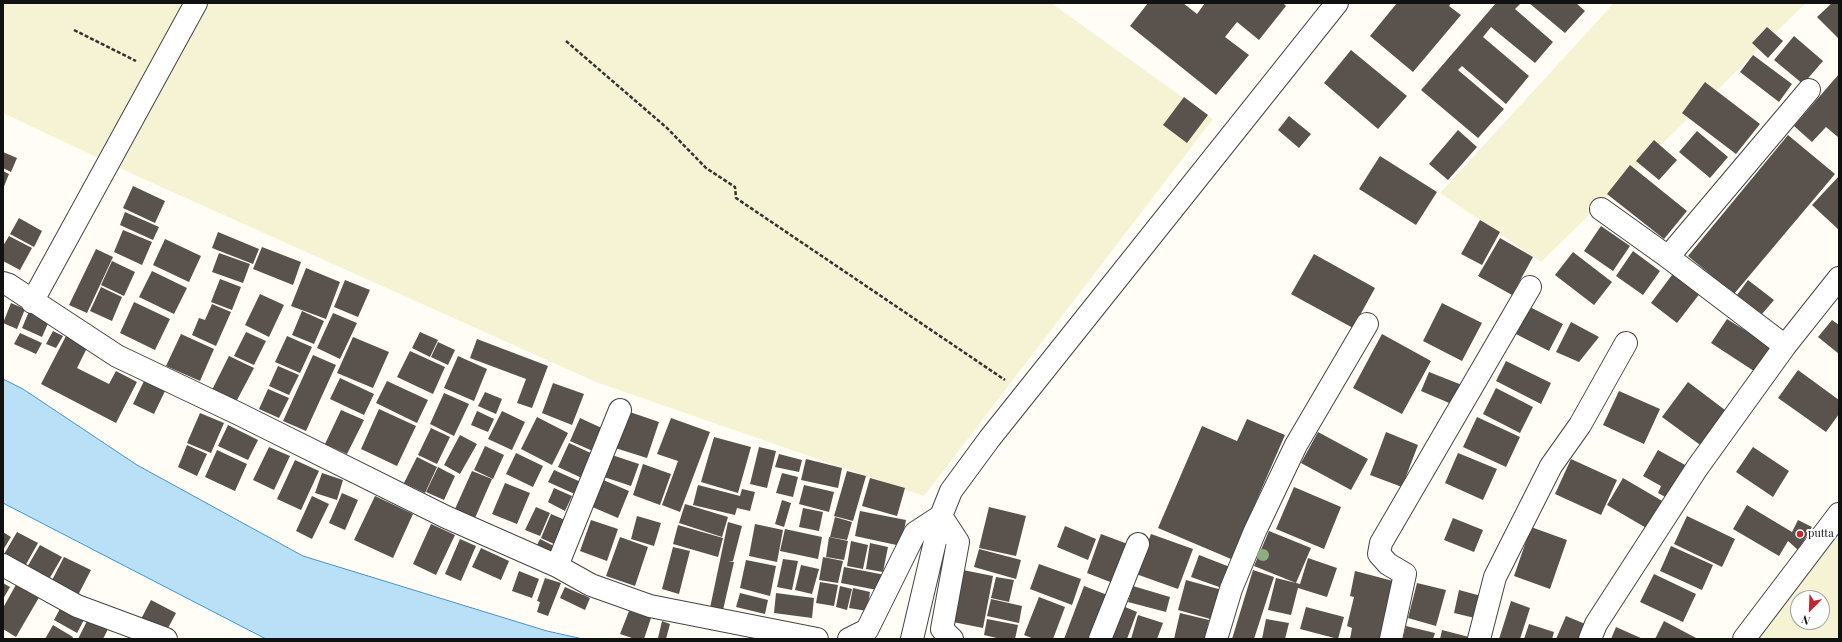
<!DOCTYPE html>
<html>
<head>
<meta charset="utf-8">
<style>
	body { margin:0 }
	#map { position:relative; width:1842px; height:642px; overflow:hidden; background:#fffdf5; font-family:"Playfair Display",serif }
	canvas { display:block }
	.frame { position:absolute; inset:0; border:4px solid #111; pointer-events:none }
	.north { position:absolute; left:1790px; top:590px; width:40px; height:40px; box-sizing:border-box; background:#fff; border:1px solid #a0a0a0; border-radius:50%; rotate:203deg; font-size:11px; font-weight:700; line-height:16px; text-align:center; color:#111 }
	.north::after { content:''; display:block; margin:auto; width:14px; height:18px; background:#c4262e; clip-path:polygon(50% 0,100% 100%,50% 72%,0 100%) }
</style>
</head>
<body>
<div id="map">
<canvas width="1842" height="642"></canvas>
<div class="frame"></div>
<div class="north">N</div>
</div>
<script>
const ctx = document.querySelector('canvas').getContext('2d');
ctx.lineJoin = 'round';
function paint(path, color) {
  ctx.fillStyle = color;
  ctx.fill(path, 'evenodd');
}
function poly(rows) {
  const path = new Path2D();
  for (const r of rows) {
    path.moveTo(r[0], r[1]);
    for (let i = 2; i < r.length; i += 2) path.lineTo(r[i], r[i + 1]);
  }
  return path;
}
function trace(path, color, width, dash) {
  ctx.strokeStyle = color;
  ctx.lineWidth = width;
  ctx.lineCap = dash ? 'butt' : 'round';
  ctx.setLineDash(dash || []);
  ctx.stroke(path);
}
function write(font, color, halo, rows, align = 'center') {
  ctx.font = font + ' "Playfair Display",serif';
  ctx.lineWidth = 4;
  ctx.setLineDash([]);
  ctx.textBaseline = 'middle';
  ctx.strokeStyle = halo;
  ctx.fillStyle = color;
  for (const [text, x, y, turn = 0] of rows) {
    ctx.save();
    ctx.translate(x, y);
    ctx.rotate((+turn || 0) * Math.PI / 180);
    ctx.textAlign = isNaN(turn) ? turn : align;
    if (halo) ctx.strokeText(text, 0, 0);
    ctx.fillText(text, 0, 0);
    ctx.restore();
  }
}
paint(poly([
	[3,3,1051,3,1213,119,924,496,596,382,139,177,3,113],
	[1614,3,1806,3,1541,262,1440,193],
	[1839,535,1839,639,1756,639],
	[1798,598,1822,598,1822,622,1798,622]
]), '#f6f3d4');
const water = poly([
	[3,379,23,389,137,465,303,556,547,631,583,639,266,639,3,503,3,379]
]);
paint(water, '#b9e0f7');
trace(water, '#3f96cf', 1);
paint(poly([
	[1148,3,1183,3,1197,14,1205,3,1283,3,1286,6,1259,40,1237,22,1225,37,1249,55,1216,95,1130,26],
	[1397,3,1451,3,1449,6,1461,15,1413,72,1370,36],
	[1496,3,1521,3,1515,9,1553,42,1535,63,1491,27,1483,37,1529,76,1506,104,1462,66,1458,70,1504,109,1478,138,1421,90],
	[1529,3,1576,3,1585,11,1565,33],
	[1832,3,1839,3,1839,39,1817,17],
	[1767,27,1783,41,1768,58,1752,43],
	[1794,36,1823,61,1803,84,1774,60],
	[1351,50,1407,96,1378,129,1324,83],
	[1753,55,1792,84,1779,102,1740,72],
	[1839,74,1839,138,1826,127,1812,142,1794,126],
	[1705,82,1760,124,1736,154,1682,113],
	[1184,97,1208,115,1187,143,1163,125],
	[1289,116,1311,134,1299,148,1278,130],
	[1458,130,1477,147,1448,180,1429,164],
	[1697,131,1728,157,1710,178,1679,152],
	[1788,135,1835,174,1734,294,1688,256],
	[1654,140,1677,160,1659,180,1636,161],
	[3,152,17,158,11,172,3,168],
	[1380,156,1437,192,1416,225,1359,189],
	[1630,165,1687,211,1664,239,1607,194],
	[3,171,9,174,3,189],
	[1839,176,1839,230,1812,205],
	[133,186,165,201,155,223,123,208],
	[125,212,159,227,153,240,120,225],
	[19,218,42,231,34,247,10,234],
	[1480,220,1500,232,1482,265,1461,254],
	[1601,226,1630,246,1613,271,1584,251],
	[123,230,152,242,142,265,114,252],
	[218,232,259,249,253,264,212,248],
	[9,236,32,248,20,270,3,261,3,246],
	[1500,238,1533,257,1512,295,1478,276],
	[165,239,201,256,189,282,153,265],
	[262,247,301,262,293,285,253,269],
	[96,249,113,257,87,313,69,305],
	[1633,251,1660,271,1643,295,1616,276],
	[1573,252,1612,282,1594,305,1555,275],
	[219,253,250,264,243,283,212,272],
	[1314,254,1375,288,1353,328,1291,294],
	[112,261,135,272,124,296,101,285],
	[306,268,340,282,326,319,291,306],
	[152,271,187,288,174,314,139,297],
	[1675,271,1701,292,1677,323,1651,303],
	[220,279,241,287,232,310,211,302],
	[345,280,370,290,358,317,334,307],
	[1748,280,1774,300,1762,314,1737,295],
	[101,287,122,297,112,321,90,311],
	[260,294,284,305,269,337,245,325],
	[134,302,170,319,155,350,120,333],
	[11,303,25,309,17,329,3,323],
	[1442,303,1482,323,1462,361,1423,341],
	[212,304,231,312,216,346,192,335,199,318,205,320],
	[1528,306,1563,324,1549,351,1514,333],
	[30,309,50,319,42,337,22,328],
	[302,311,324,321,314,344,292,335],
	[333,313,357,323,340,359,317,348],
	[1727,319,1773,348,1757,373,1711,343],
	[1832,320,1839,325,1839,354,1818,337],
	[1571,322,1599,337,1579,362,1556,352],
	[53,331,63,336,56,348,46,344],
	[246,332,266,341,254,365,234,356],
	[420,332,438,340,430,357,412,348],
	[20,333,42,343,36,354,14,344],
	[181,334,214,349,200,381,166,366],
	[1382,334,1431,361,1402,414,1353,388],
	[66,336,88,346,77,368,109,384,116,371,137,382,116,423,41,384],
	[287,336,312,347,300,373,275,362],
	[353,337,389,352,373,388,337,373],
	[477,339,548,366,532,408,517,403,526,379,470,358],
	[438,342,455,350,448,365,431,357],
	[410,351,445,367,433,394,397,377],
	[313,355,336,365,306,431,283,421],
	[229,356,254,368,236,402,212,390],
	[458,356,487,369,474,401,444,388],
	[1506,361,1551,383,1541,404,1496,381],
	[278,366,299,375,289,395,269,386],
	[1798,370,1839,400,1839,414,1826,432,1778,398],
	[1429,372,1462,385,1454,405,1421,391],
	[340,378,374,394,364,415,330,399],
	[144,381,165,391,154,414,133,404],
	[387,381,428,400,417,423,376,403],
	[1688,382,1729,413,1703,447,1662,417],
	[553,383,584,394,572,425,542,413],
	[1496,388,1533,407,1520,433,1483,414],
	[268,389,289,398,279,418,259,409],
	[1619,391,1660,409,1644,444,1603,425],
	[485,392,502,399,496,414,478,406],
	[444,393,469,404,454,436,430,424],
	[379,409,416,426,397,466,361,449],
	[341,410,364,420,347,454,325,444],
	[624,410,659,422,647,458,612,447],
	[477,411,494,419,488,432,471,425],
	[502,411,525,422,512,450,488,439],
	[200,413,224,423,211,453,187,443],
	[537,417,568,433,552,465,521,449],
	[1477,417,1520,437,1506,467,1463,447],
	[580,418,606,430,595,452,570,441],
	[671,418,710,432,680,512,662,505,678,461,657,454],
	[1247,419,1285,435,1231,559,1158,528,1202,426,1237,441],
	[228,425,258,440,248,460,218,446],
	[431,428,450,437,437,464,418,455],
	[1318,432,1368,459,1351,490,1301,463],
	[1386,432,1418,445,1402,487,1370,475],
	[460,435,477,444,460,474,444,465],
	[714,437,751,447,738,493,701,482],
	[569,443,595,455,584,479,558,467],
	[187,445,207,454,197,476,178,467],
	[485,446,504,455,493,479,474,470],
	[269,447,290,456,274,490,253,480],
	[759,447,776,451,767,488,750,484],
	[1753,447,1789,471,1773,497,1736,472],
	[217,450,247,464,235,491,205,477],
	[1658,450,1687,466,1669,499,1658,493,1661,486,1643,476],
	[516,453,543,466,533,487,506,474],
	[1458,453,1497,469,1483,500,1445,483],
	[609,454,639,464,631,486,601,476],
	[779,454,802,460,799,472,775,467],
	[417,457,437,467,425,493,404,483],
	[806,459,842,468,838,488,801,480],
	[1571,459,1617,480,1601,515,1555,494],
	[295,460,319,471,301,510,277,499],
	[643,464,671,474,660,505,633,495],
	[438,467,455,476,444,500,426,492],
	[554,470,583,483,577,495,548,482],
	[472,471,492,479,475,518,455,509],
	[847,471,866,476,853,521,834,516],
	[322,473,343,480,337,500,315,493],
	[782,473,798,477,793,497,776,493],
	[870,478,905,488,897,516,862,506],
	[1623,478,1664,502,1648,529,1607,505],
	[601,479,629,491,618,518,590,506],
	[505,483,530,493,517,524,492,514],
	[698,485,740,496,742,489,755,492,750,511,737,508,735,515,693,505],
	[804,485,834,492,829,512,799,504],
	[1294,487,1341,507,1324,549,1276,529],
	[554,488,572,496,565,511,548,502],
	[342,493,358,500,345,530,329,523],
	[312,496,329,504,312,539,296,531],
	[375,496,413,514,393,558,354,540],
	[782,500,791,503,784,527,775,524],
	[685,504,728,517,722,537,679,523],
	[1747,505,1792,532,1798,520,1812,527,1798,550,1788,541,1779,556,1733,529],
	[536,507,550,513,540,536,525,530],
	[989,507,1026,516,1016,556,979,548],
	[803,508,823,512,819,531,799,527],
	[860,511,906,520,901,546,855,536],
	[551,514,565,520,554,544,541,538],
	[637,516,661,523,654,546,631,539],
	[1687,516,1735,539,1722,567,1674,544],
	[835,517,852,522,847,540,830,537],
	[1453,518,1483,530,1474,552,1444,540],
	[591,520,618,529,607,561,580,551],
	[728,522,742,526,733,561,728,561,734,562,723,610,710,608],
	[431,524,455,535,436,575,413,564],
	[755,524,783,530,777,562,749,556],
	[678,525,723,538,718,557,673,544],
	[1065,526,1096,539,1088,560,1057,547],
	[1531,527,1567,540,1550,589,1514,576],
	[785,529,822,537,818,559,780,551],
	[1269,531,1311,548,1296,583,1254,566],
	[3,532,11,537,3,550],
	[17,532,38,543,24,568,3,556],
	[1101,534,1133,546,1118,585,1087,573],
	[1151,534,1193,549,1178,589,1136,574],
	[620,537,648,547,635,586,606,576],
	[829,537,848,541,844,560,826,557],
	[460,539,476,546,461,581,445,574],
	[540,539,554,546,552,552,537,545],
	[851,541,868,545,863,569,847,566],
	[870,543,888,547,883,572,866,569],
	[40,545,62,557,48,581,26,569],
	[1671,546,1713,565,1702,590,1660,571],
	[673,547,690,551,679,594,662,589],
	[481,548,509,561,501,580,472,567],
	[979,549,1021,560,1016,579,974,567],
	[1199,555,1230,567,1222,588,1191,577],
	[64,557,91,570,76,599,49,586],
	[823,557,843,561,838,583,819,580],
	[1308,558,1337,568,1327,597,1298,588,1291,615,1268,610,1276,578,1300,584],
	[783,559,798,561,792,590,777,587],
	[746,560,776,566,770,596,740,588],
	[1039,564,1081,579,1072,605,1030,589],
	[801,565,819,569,812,594,795,590],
	[844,567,885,575,882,591,841,583],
	[963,570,993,576,983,628,953,622],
	[1253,570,1274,577,1254,639,1232,639],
	[519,571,539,579,532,598,512,591],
	[1355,571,1393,581,1380,639,1350,639,1352,628,1347,626,1354,597,1350,596],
	[1654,574,1696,594,1683,622,1640,602],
	[996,577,1014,580,1009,602,991,598],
	[545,578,561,583,548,616,537,612,540,602,537,601],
	[1186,580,1222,590,1214,620,1178,610],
	[18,581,41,594,16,637,3,629,3,608],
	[820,582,838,585,834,606,816,603],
	[3,583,10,587,3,599],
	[1417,583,1446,590,1436,626,1408,618],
	[840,586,852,589,847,610,836,607],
	[1084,586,1110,596,1094,639,1064,639],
	[1133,586,1170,597,1166,612,1128,602],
	[565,587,590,598,585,610,560,598],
	[853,588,870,592,867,611,849,608],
	[1459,590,1485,597,1479,619,1454,613],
	[740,593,768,600,765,614,736,607],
	[776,593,814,598,812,618,774,613],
	[1039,597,1065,607,1053,639,1034,639,1024,635],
	[991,599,1022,606,1019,623,987,616],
	[151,600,176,613,165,634,140,621],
	[1511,601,1530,608,1520,639,1499,639],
	[63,603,86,616,77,633,54,620],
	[1118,604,1137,612,1127,639,1112,639,1106,637],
	[1306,607,1344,617,1338,639,1300,629],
	[629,611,651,618,644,639,635,639,620,634],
	[1180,613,1209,620,1205,639,1174,639],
	[90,615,110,625,103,639,78,639],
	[1138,615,1163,623,1157,639,1131,639],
	[1566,616,1590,626,1585,639,1556,639],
	[987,619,1018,625,1015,639,1001,639,984,635],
	[1266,619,1289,623,1285,639,1262,639],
	[662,621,670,624,666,639,658,638],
	[1664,621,1698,639,1655,639],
	[1529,624,1554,632,1552,639,1524,639],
	[53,625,73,637,72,639,45,639],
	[1406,626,1435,633,1433,639,1403,639],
	[1616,627,1643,639,1611,639],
	[1442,630,1473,638,1473,639,1440,639]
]), '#5a524d');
const minor = poly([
	[1601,209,1668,257,1785,346],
	[1668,257,1809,90],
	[3,283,9,285,117,356,237,413,446,517,557,566,591,585,650,606,817,639],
	[32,302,196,3],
	[3,565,77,606,166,639],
	[557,566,620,410],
	[849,639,867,630,915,533,941,516,958,542,942,629,952,639],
	[912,639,941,516,951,491,990,438,1337,3],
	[1100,639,1138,544],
	[1216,639,1231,589,1255,531,1296,445,1367,324],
	[1391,639,1405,574,1388,564,1379,554,1381,543,1530,287],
	[1479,639,1495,577,1551,466,1580,425,1626,343],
	[1590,639,1596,624,1697,468,1785,346,1839,278],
	[1744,639,1839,514]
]);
trace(minor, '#444', 24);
trace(poly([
	[74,30,136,61],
	[566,41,667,128,706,168,735,187,736,198,1005,380]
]), '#333', 2.5, [4, 2]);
trace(minor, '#fff', 22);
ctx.fillStyle = '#8dad7f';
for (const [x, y] of [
	[1263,555]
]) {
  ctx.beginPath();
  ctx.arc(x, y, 6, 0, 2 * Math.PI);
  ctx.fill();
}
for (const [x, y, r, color] of [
	[1800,534,4,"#c4262e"]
]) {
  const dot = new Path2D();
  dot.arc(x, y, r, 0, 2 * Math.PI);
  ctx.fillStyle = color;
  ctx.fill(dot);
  trace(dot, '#fff', 1.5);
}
write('11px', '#111', '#fff', [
	["putta",1808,534]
], 'left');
</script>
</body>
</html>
